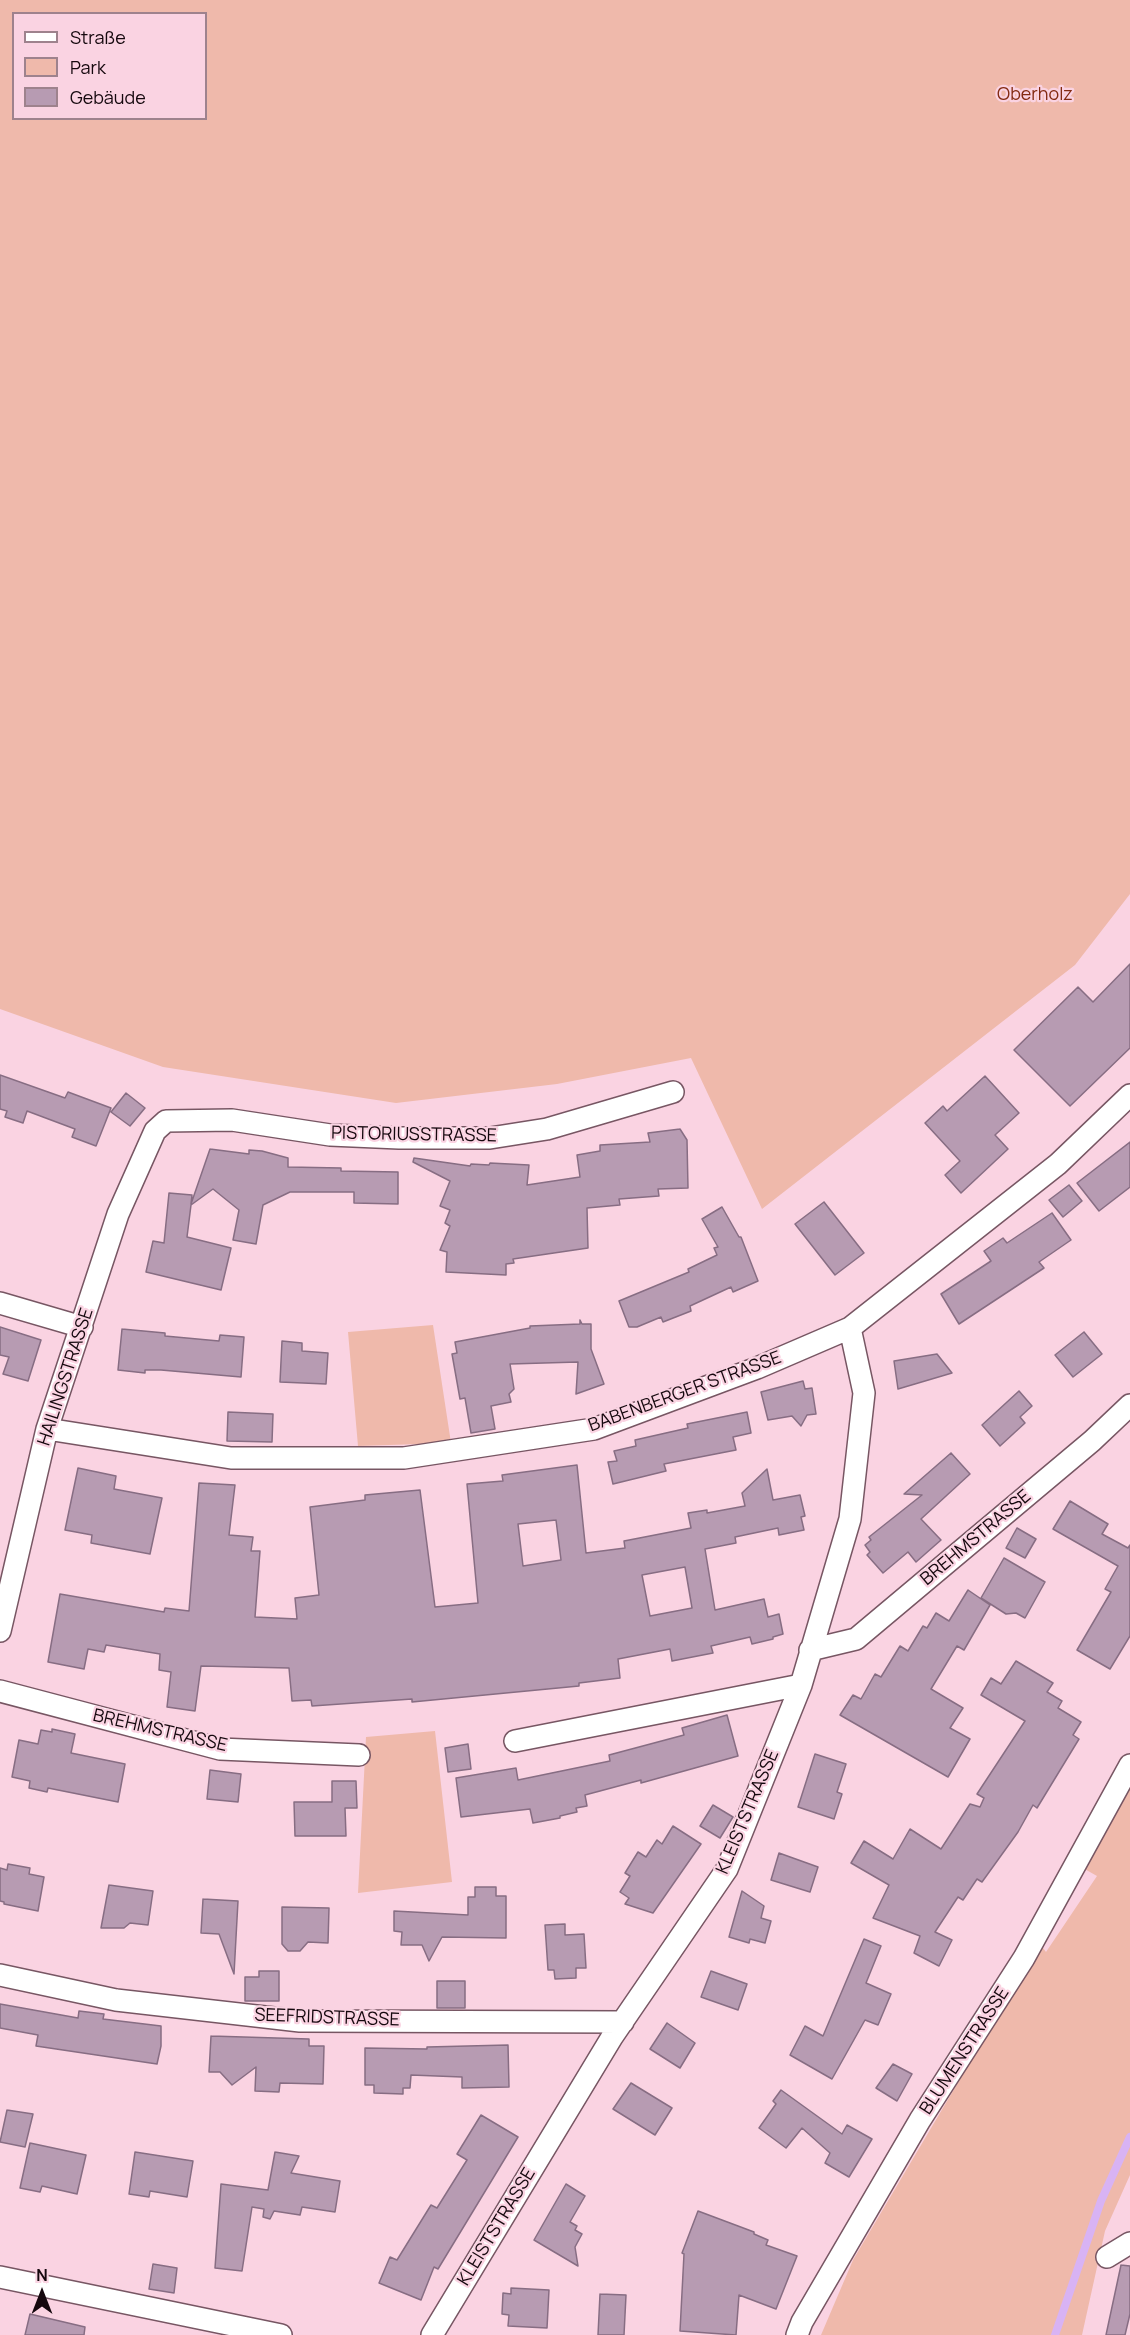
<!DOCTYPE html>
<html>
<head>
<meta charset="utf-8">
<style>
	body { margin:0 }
	#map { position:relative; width:1130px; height:2335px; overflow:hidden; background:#fad3e2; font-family:Manrope,sans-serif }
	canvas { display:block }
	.legend { position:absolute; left:12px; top:12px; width:195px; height:108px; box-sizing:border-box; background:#fad3e2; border:2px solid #9e828d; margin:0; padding:8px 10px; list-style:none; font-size:18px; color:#15080e }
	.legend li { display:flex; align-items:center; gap:12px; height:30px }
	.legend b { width:30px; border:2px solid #9e828d }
	.north { position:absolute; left:12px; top:2263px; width:60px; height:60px; -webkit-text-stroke:4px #fad3e2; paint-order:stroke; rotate:0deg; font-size:16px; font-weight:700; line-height:24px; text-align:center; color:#15080e }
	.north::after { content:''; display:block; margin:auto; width:21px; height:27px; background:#15080e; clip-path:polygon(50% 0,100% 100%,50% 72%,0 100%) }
</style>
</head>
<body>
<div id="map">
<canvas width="1130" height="2335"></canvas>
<ul class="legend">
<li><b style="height:8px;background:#fff"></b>Straße</li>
<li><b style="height:16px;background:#efb9ab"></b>Park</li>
<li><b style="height:16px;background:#b79bb2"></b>Gebäude</li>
</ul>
<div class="north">N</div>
</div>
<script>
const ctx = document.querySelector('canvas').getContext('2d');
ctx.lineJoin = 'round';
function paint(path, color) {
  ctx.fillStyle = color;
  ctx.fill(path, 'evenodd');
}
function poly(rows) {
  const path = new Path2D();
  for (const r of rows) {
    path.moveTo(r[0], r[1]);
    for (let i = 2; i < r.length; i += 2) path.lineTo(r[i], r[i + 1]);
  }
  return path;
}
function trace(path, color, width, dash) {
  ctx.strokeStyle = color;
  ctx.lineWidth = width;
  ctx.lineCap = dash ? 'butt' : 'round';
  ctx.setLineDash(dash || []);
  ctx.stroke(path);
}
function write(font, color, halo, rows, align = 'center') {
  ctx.font = font + ' Manrope,sans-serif';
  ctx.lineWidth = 4.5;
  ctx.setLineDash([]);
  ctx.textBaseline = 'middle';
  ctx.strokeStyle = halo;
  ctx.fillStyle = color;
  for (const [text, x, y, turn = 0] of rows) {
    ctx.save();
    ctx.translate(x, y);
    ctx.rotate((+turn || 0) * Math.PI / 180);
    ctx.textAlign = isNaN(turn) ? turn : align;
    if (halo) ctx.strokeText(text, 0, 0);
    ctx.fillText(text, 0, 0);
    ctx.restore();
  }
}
paint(poly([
	[0,0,1130,0,1130,894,1075,965,762,1209,691,1058,557,1084,396,1103,163,1067,0,1009],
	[14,14,206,14,206,118,14,118],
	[433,1325,451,1443,358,1446,348,1332],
	[435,1731,452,1882,358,1893,366,1737],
	[1130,1779,1130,2175,1105,2231,1082,2335,821,2335,853,2260,1040,1944,1046,1952,1097,1876,1081,1867]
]), '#efb9ab');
trace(poly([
	[1055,2335,1101,2201,1130,2137]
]), '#d8b3f4', 8);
const building = poly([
	[1130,964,1130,1048,1070,1106,1014,1050,1078,987,1093,1002,1130,964],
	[0,1075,65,1098,68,1092,111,1108,96,1146,72,1137,75,1129,27,1111,23,1123,5,1117,7,1111,0,1109,0,1075],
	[985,1076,1019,1113,995,1135,1008,1149,961,1193,945,1175,960,1161,925,1123,943,1106,947,1111,985,1076],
	[126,1093,145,1108,130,1126,111,1112,126,1093],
	[680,1129,687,1140,688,1188,658,1189,659,1196,619,1199,620,1205,587,1208,588,1248,513,1259,514,1263,506,1264,506,1275,446,1272,447,1252,440,1250,450,1226,445,1223,450,1210,440,1206,450,1181,413,1162,414,1158,470,1166,471,1164,489,1165,490,1163,529,1165,527,1185,580,1177,577,1155,600,1151,600,1145,650,1142,648,1133,680,1129],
	[1130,1142,1130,1187,1099,1211,1077,1183,1130,1142],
	[210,1149,249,1154,249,1150,262,1151,288,1158,288,1167,341,1168,341,1171,398,1172,398,1204,354,1203,354,1192,290,1192,263,1205,256,1244,233,1240,239,1210,213,1189,191,1205,187,1237,231,1248,221,1290,146,1272,153,1241,164,1243,169,1193,192,1195,191,1204,210,1149],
	[1069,1185,1082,1201,1063,1217,1049,1200,1069,1185],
	[824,1202,864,1253,835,1275,795,1224,824,1202],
	[722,1207,739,1237,741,1237,758,1281,733,1292,731,1287,690,1306,691,1311,663,1322,661,1317,637,1327,629,1327,619,1301,689,1272,688,1269,717,1255,714,1248,718,1247,702,1219,722,1207],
	[1052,1213,1071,1240,1039,1262,1044,1268,959,1324,941,1294,991,1261,984,1251,1003,1238,1007,1243,1052,1213],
	[580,1320,582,1324,591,1324,591,1349,604,1384,576,1394,578,1362,510,1364,514,1389,509,1394,511,1402,491,1406,495,1429,471,1433,465,1398,460,1399,452,1354,457,1353,455,1342,530,1328,530,1326,580,1324,580,1320],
	[0,1327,41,1340,28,1381,3,1374,9,1357,0,1355,0,1327],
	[122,1329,165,1333,165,1336,219,1341,220,1335,244,1337,241,1377,161,1370,145,1370,145,1373,118,1370,122,1329],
	[1084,1332,1102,1354,1073,1377,1055,1355,1084,1332],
	[282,1341,302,1343,302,1351,328,1353,326,1384,280,1382,282,1341],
	[937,1354,952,1373,898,1389,894,1361,937,1354],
	[803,1381,805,1389,812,1388,816,1414,807,1415,801,1426,792,1416,768,1420,761,1392,803,1381],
	[1019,1391,1032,1406,1020,1417,1025,1423,1000,1446,982,1425,1019,1391],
	[228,1412,273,1414,272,1442,227,1441,228,1412],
	[747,1412,751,1433,733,1437,736,1450,664,1464,666,1471,613,1484,608,1462,617,1461,614,1451,636,1446,635,1440,688,1428,687,1424,747,1412],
	[951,1453,970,1474,921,1519,941,1540,916,1562,908,1552,883,1573,867,1555,870,1552,865,1545,871,1540,869,1537,922,1495,904,1494,951,1453],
	[577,1465,586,1553,625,1548,624,1541,691,1528,688,1513,707,1510,707,1513,745,1506,742,1493,767,1469,773,1500,800,1495,805,1516,801,1517,804,1530,779,1535,778,1528,735,1537,736,1543,705,1549,715,1610,764,1599,768,1617,779,1614,783,1634,773,1637,773,1639,752,1644,750,1637,711,1646,713,1653,672,1661,670,1649,618,1659,620,1678,579,1683,579,1686,412,1702,412,1699,312,1706,311,1700,292,1701,289,1668,201,1666,195,1711,167,1707,171,1672,159,1670,160,1654,106,1645,104,1652,88,1649,84,1669,48,1662,60,1594,164,1612,165,1608,189,1611,199,1483,235,1485,229,1535,253,1537,251,1551,260,1551,255,1617,297,1619,295,1598,319,1595,310,1507,365,1500,365,1495,420,1490,435,1607,478,1603,467,1484,503,1481,502,1475,577,1465],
	[556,1520,561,1560,523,1566,518,1524,556,1520],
	[685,1567,692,1608,650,1616,642,1575,685,1567],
	[78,1468,116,1476,114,1489,162,1498,150,1554,91,1543,92,1535,65,1530,78,1468],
	[1070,1501,1108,1524,1102,1534,1128,1548,1130,1545,1130,1636,1110,1669,1077,1650,1111,1592,1105,1589,1118,1566,1053,1529,1070,1501],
	[1017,1528,1036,1539,1025,1558,1006,1548,1017,1528],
	[1004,1558,1045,1582,1025,1618,1016,1613,1006,1614,981,1598,1004,1558],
	[968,1590,990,1605,964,1650,957,1646,931,1689,963,1708,950,1728,970,1739,948,1777,840,1715,853,1695,861,1699,875,1674,881,1677,900,1646,908,1651,923,1626,927,1628,936,1613,949,1621,968,1590],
	[1016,1661,1053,1683,1047,1692,1062,1701,1058,1708,1081,1722,1073,1735,1079,1739,1037,1808,1033,1805,1018,1832,982,1882,977,1879,963,1900,958,1897,935,1932,952,1940,939,1966,914,1953,920,1936,873,1918,889,1885,851,1863,864,1841,893,1859,910,1829,941,1849,970,1804,980,1807,984,1798,977,1794,1025,1721,981,1695,991,1678,1001,1684,1016,1661],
	[727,1715,738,1756,641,1783,641,1780,585,1795,587,1806,576,1808,577,1812,560,1816,560,1818,533,1823,530,1809,461,1817,456,1778,516,1768,518,1780,610,1761,609,1755,684,1735,682,1728,727,1715],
	[52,1729,75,1734,71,1753,125,1764,118,1802,48,1788,47,1792,29,1788,30,1781,12,1777,19,1740,38,1744,41,1730,52,1732,52,1729],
	[468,1744,471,1769,448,1772,445,1748,468,1744],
	[815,1754,846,1764,837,1792,842,1794,834,1819,798,1807,815,1754],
	[210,1770,241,1774,238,1802,207,1799,210,1770],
	[332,1781,356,1781,357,1808,345,1808,346,1836,295,1836,294,1802,332,1802,332,1781],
	[713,1805,733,1817,720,1838,700,1826,713,1805],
	[673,1826,701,1844,653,1913,625,1904,629,1898,620,1892,630,1876,625,1873,638,1852,646,1857,657,1840,662,1844,673,1826],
	[779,1853,818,1867,810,1892,771,1880,779,1853],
	[8,1864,30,1868,29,1874,44,1877,38,1911,4,1904,4,1902,0,1901,0,1868,7,1870,8,1864],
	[109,1885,153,1891,148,1925,130,1923,124,1928,101,1928,109,1885],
	[475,1887,496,1887,496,1896,506,1896,506,1938,442,1937,429,1961,422,1945,401,1945,402,1932,394,1931,394,1911,468,1915,468,1897,475,1897,475,1887],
	[742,1891,764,1906,761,1918,771,1921,765,1943,750,1939,749,1943,729,1937,742,1891],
	[203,1899,238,1901,234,1974,219,1934,201,1933,203,1899],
	[282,1907,329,1908,328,1943,308,1942,300,1951,288,1951,282,1944,282,1907],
	[565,1924,565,1935,584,1934,586,1968,576,1968,576,1978,555,1979,554,1970,548,1970,545,1925,565,1924],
	[864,1939,881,1946,866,1983,891,1994,878,2025,865,2020,832,2079,790,2055,805,2026,823,2036,864,1939],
	[259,1971,279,1971,279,2001,245,2001,245,1977,259,1977,259,1971],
	[711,1971,747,1984,738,2010,701,1997,711,1971],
	[437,1981,465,1981,465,2008,437,2008,437,1981],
	[0,2004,78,2018,79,2011,104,2014,103,2019,161,2026,161,2046,157,2064,36,2046,38,2035,0,2028,0,2004],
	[667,2023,695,2043,680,2068,650,2049,667,2023],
	[211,2036,309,2039,309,2046,324,2046,323,2084,280,2083,279,2092,255,2091,256,2067,232,2085,220,2072,209,2072,211,2036],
	[508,2045,509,2087,462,2088,462,2077,411,2075,410,2088,403,2088,403,2094,374,2093,374,2085,365,2085,365,2048,427,2049,427,2047,508,2045],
	[893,2064,912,2074,897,2101,876,2088,893,2064],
	[631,2083,672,2108,655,2135,613,2109,631,2083],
	[781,2090,842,2134,847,2125,872,2139,849,2177,825,2163,830,2153,802,2128,786,2148,759,2128,776,2104,773,2101,781,2090],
	[7,2110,33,2114,25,2147,0,2142,7,2110],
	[481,2115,518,2137,438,2269,434,2267,421,2300,379,2283,390,2257,397,2260,431,2205,437,2208,467,2160,457,2154,481,2115],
	[30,2143,86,2155,77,2194,42,2186,40,2192,20,2188,30,2143],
	[135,2152,193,2161,187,2197,150,2191,149,2197,129,2194,135,2152],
	[275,2152,299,2156,291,2173,340,2181,335,2212,302,2207,300,2215,274,2211,270,2219,263,2217,264,2209,252,2207,242,2271,215,2268,221,2184,268,2190,275,2152],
	[566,2184,585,2196,570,2222,577,2226,575,2230,582,2234,575,2247,578,2266,534,2240,566,2184],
	[698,2211,754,2232,754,2234,768,2240,766,2245,797,2256,776,2309,739,2295,736,2335,680,2331,684,2254,682,2253,698,2211],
	[153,2264,177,2268,174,2293,149,2289,153,2264],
	[1121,2265,1130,2266,1130,2314,1125,2335,1106,2335,1121,2265],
	[511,2288,549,2290,547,2328,508,2326,509,2315,502,2314,503,2293,511,2294,511,2288],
	[600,2294,626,2295,624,2335,598,2335,600,2294],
	[30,2314,85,2327,84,2335,25,2335,30,2314]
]);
paint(building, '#b79bb2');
trace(building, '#876d83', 1.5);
const minor = poly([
	[0,1303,82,1327],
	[47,1429,231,1458,404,1458,594,1429,757,1368,850,1328,1058,1164,1130,1095],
	[0,1631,47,1429,118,1214,155,1131,166,1121,232,1120,330,1135,399,1138,490,1138,547,1129,673,1092],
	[810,1650,856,1639,1092,1441,1130,1405],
	[0,1691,220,1749,359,1755],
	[515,1741,801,1685],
	[0,1975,116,2000,300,2021,623,2022],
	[1107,2257,1130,2243],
	[0,2277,281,2335],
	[432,2335,612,2037,727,1869,801,1685,850,1519,864,1393,850,1328],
	[797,2335,802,2322,920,2120,1024,1958,1130,1765]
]);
trace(minor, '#775663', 24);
trace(minor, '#fff', 21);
write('18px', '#832a11', '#fad3e2', [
	["Oberholz",1035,95]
]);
write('18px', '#15080e', '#fad3e2', [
	["PISTORIUSSTRASSE",414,1135,1],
	["HAILINGSTRASSE",66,1377,-72],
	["BABENBERGER STRASSE",685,1392,-20],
	["BREHMSTRASSE",976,1538,-40],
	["BREHMSTRASSE",160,1731,13],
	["KLEISTSTRASSE",748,1812,-67],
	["SEEFRIDSTRASSE",327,2018,2],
	["BLUMENSTRASSE",965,2051,-57],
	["KLEISTSTRASSE",497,2227,-59]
]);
</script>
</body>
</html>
